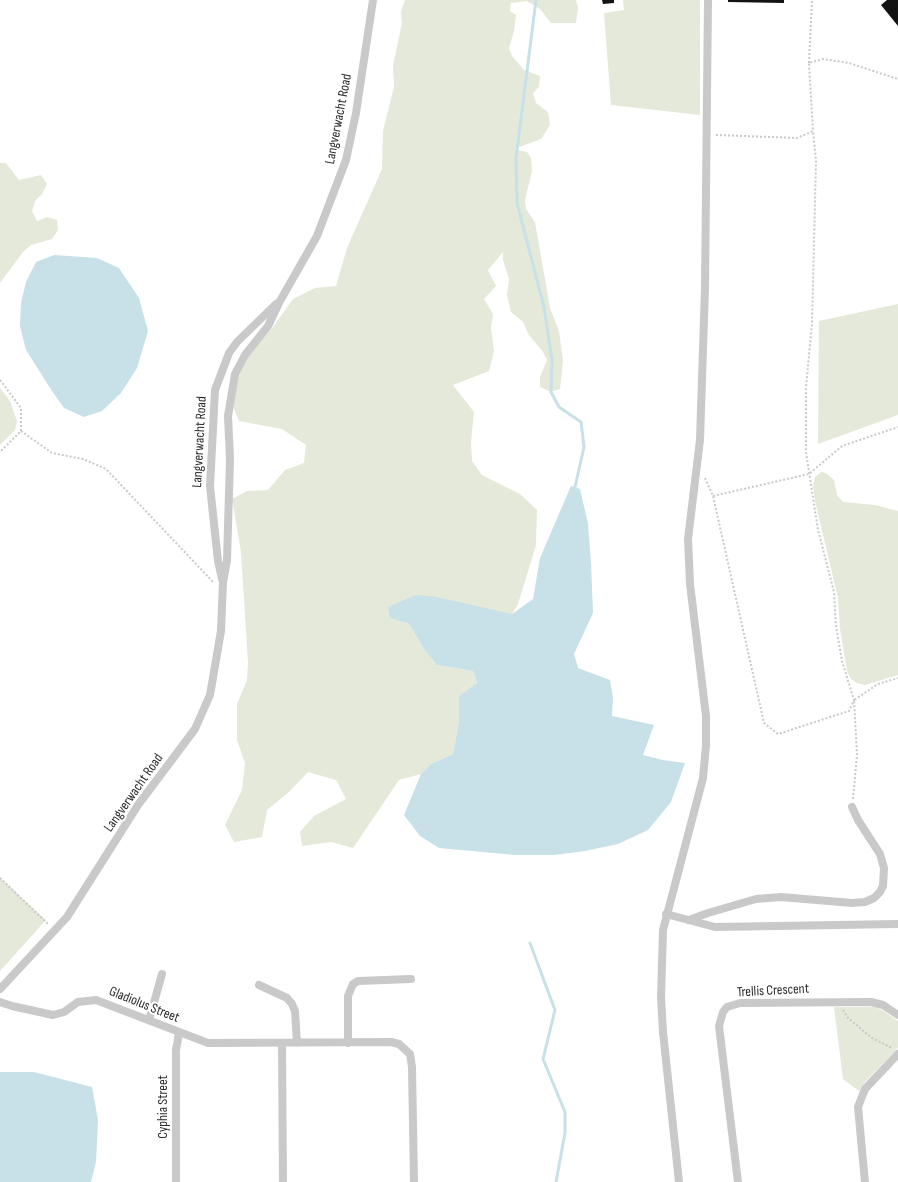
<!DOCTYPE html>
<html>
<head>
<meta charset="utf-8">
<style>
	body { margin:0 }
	canvas { display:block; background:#fff }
</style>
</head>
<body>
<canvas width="898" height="1182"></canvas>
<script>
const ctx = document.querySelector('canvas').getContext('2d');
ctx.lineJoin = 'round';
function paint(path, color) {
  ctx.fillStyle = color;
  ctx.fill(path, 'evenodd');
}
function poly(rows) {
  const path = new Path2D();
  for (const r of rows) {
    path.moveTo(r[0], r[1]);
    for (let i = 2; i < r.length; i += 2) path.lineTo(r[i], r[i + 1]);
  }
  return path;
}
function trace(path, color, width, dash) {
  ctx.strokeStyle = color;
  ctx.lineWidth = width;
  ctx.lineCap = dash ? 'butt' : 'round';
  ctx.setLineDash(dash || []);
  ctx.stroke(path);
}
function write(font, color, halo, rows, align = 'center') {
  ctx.font = font + ' "Sofia Sans Condensed",sans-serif';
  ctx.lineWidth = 4;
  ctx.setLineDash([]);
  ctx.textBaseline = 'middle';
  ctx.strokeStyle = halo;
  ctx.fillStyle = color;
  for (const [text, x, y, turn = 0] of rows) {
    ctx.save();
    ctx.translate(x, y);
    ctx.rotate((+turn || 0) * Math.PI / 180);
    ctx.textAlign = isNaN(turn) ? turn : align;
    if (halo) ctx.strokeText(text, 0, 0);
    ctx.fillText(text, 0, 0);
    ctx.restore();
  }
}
paint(poly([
	[405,0,576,0,578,8,576,23,551,23,540,9,527,1,511,3,510,11,516,15,514,31,509,48,512,56,524,70,540,76,539,87,533,93,536,103,548,112,550,125,541,139,514,149,527,152,531,158,532,171,525,200,526,209,535,222,550,308,559,331,563,361,560,389,551,392,540,387,540,377,547,360,543,352,529,335,523,322,511,312,507,295,509,279,503,260,503,252,488,270,496,286,484,299,493,314,491,328,494,351,489,371,453,385,474,412,471,442,472,461,482,475,520,494,537,510,536,545,518,604,512,614,481,608,390,618,409,624,425,651,437,665,473,671,477,684,459,696,459,722,453,754,431,764,421,774,399,780,353,848,331,842,302,846,300,832,314,816,346,799,336,780,308,772,289,792,267,810,262,837,234,842,225,825,242,790,245,763,237,740,237,704,247,680,248,663,241,552,232,499,247,491,268,490,285,470,304,463,306,445,282,429,239,421,230,399,237,367,273,327,293,299,315,288,336,286,347,248,382,169,383,131,394,87,393,65,402,23,401,11],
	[623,0,700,0,700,115,611,105,604,13,624,10],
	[0,163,6,163,19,180,41,175,47,184,42,194,35,201,32,211,37,221,47,217,57,220,58,230,52,239,31,245,23,252,0,283],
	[898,304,898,415,818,444,819,321],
	[0,388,10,401,17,421,15,430,0,445],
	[821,472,826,473,834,480,837,495,843,502,875,505,898,511,898,675,865,685,857,683,851,679,847,671,840,629,838,598,815,501,813,485,815,477],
	[0,878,46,920,0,971],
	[834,1007,875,1007,884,1011,898,1021,898,1048,865,1082,859,1091,843,1079]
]), '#e4e9da');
paint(poly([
	[54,255,97,258,119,268,139,298,148,331,137,368,121,393,102,411,84,417,64,408,52,391,26,350,20,326,21,303,26,282,36,262],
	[571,486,580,489,588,524,591,563,593,613,574,654,578,668,610,680,613,698,612,716,654,725,643,755,663,760,685,763,671,802,648,830,618,844,585,851,554,855,515,855,439,848,420,836,404,815,421,774,431,764,453,754,459,722,459,696,477,683,473,671,437,665,425,651,409,624,390,618,388,607,416,595,436,597,512,614,533,599,540,558],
	[0,1072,34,1072,92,1087,98,1120,96,1162,91,1182,0,1182]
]), '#c8e0e7');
trace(poly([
	[536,0,516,158,517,203,544,307,552,360,551,392,559,407,581,422,584,447,575,487],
	[530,943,555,1010,543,1059,565,1112,565,1133,556,1182]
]), '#c8e0e7', 3);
paint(poly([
	[602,0,614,0,614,3,603,4],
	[728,0,784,0,784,3,728,2],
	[887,0,898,0,898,26,881,5]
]), '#131313');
trace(poly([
	[809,63,812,0],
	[716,135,797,138,813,131,809,63,823,59,849,63,898,79],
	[0,380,21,408,21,431,0,452],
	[21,431,52,453,83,459,106,469,213,582],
	[705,478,713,496,764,723,778,734,849,711,854,700,842,661,836,626,834,592,818,530,806,452,806,387,812,324,816,161,813,131],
	[713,496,809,474,842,446,898,427],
	[853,799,857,755,854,700,878,684,898,678],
	[0,878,48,924],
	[843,1010,848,1018,872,1038,892,1048]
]), '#c9c9c9', 2, [2, 2]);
trace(poly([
	[222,579,218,561,210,486,215,390,229,353,237,342,276,304],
	[666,914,715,927,898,924],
	[689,920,708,913,756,899,781,897,852,903,865,902,874,898,880,892,883,886,884,868,880,854,858,820,852,807],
	[259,985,287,998,292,1004,295,1011,297,1043],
	[0,989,67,917,138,805,195,729,210,695,221,631,223,582,227,560,230,459,228,416,235,374,245,355,268,326,280,301,317,236,346,160,356,113,373,0],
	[0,1002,12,1006,53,1015,64,1012,78,1002,96,1000,208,1043,391,1042,399,1044,410,1054,412,1067,414,1182],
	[149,1020,162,974],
	[348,1043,348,996,353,984,358,981,411,979],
	[282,1044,283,1182],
	[176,1182,176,1050,179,1033],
	[679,1182,663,1032,661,997,663,930,703,778,706,745,706,716,690,584,688,539,700,440,705,288,708,0],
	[738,1182,719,1026,723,1012,727,1007,740,1003,871,1002,883,1005,898,1015],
	[865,1182,858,1107,865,1089,898,1054]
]), '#c9c9c9', 8);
write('14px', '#2c2c2c', '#fff', [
	["Langverwacht Road",339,119,-79],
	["Langverwacht Road",200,442,-87],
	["Langverwacht Road",134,793,-55],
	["Trellis Crescent",773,991,-3],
	["Gladiolus Street",144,1005,22],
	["Cyphia Street",163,1107,-90]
]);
</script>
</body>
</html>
